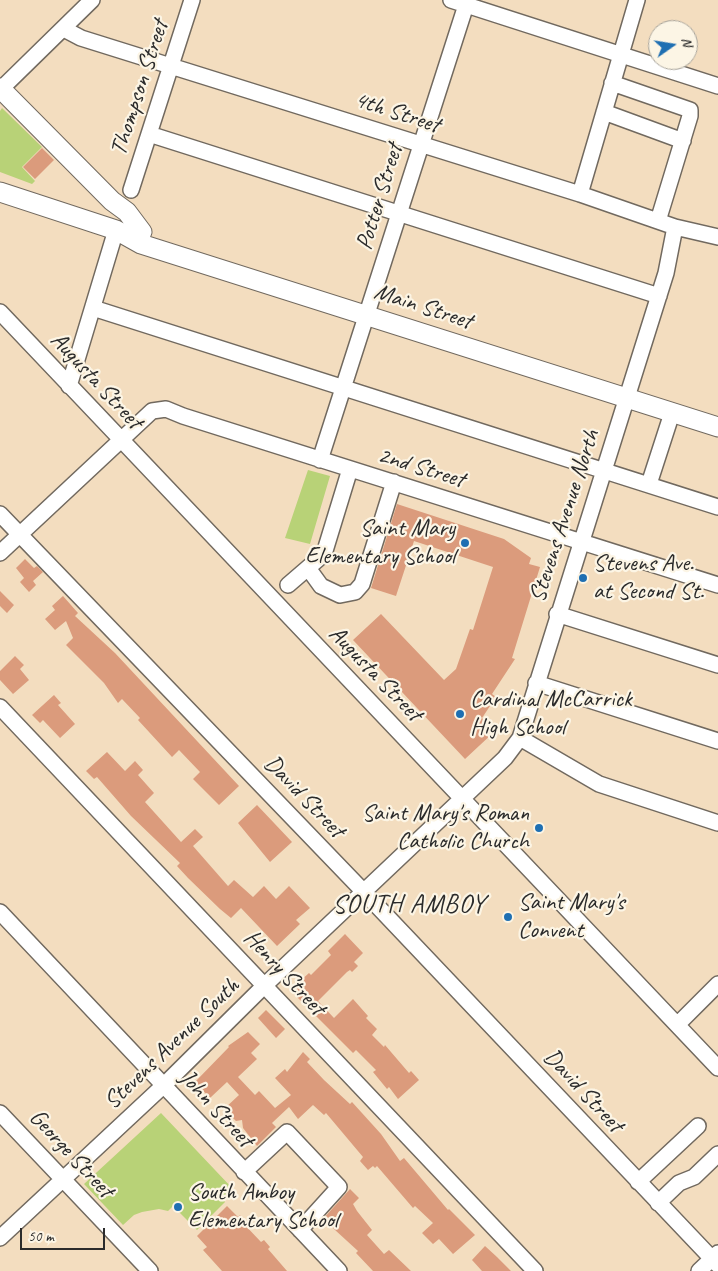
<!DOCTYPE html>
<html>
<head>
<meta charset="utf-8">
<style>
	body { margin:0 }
	#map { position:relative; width:718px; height:1271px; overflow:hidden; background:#f3ddbf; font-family:Caveat,sans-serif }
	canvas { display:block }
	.north { position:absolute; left:648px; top:20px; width:50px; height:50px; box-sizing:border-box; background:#fcf5e5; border:1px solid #a8a49b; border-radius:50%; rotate:77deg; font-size:14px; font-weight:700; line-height:20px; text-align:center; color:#2b2b2b }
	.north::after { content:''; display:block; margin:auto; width:18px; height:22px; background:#1f6fb2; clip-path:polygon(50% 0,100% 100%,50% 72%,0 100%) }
	.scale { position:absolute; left:20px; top:1228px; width:85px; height:22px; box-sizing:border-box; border:2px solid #2b2b2b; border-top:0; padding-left:6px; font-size:15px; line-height:18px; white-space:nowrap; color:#2b2b2b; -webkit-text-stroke:4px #fcf5e5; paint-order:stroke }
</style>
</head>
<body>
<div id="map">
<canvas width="718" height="1271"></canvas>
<div class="north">N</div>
<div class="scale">50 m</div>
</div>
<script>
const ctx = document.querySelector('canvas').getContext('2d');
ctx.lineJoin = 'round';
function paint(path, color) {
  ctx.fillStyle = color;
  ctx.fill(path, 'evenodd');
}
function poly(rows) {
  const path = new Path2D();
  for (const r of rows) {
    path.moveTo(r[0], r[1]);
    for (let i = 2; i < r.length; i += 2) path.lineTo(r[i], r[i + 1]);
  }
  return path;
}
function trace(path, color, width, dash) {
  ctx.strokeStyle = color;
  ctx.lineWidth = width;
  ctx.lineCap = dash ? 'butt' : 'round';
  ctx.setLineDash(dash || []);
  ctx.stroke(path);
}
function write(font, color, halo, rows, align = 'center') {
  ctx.font = font + ' Caveat,sans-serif';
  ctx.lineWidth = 4.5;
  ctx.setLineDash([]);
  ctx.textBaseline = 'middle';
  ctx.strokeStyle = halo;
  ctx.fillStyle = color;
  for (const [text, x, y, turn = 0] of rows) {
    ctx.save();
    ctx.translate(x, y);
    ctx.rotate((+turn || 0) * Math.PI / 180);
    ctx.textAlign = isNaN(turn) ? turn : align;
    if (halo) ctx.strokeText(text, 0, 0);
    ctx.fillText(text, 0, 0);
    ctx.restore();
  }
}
paint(poly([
	[2,108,42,147,22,167,35,181,32,184,0,172,0,111],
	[308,470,330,476,310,544,285,538],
	[161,1113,233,1189,223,1199,225,1202,197,1230,173,1206,168,1211,159,1209,142,1212,134,1215,123,1225,84,1184]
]), '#b8d277');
paint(poly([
	[42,148,54,160,35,179,23,167],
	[397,504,504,539,531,558,529,564,540,567,512,658,515,659,492,694,496,697,482,718,494,732,465,759,353,640,381,614,444,680,456,669,470,629,473,630,493,567,414,541,396,596,371,588],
	[25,559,34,568,37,566,43,572,33,581,36,585,29,592,20,582,24,578,16,568],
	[0,591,14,605,7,613,0,606],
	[63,596,78,613,75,616,115,653,239,786,219,805,193,779,200,772,179,750,172,757,138,720,140,718,122,699,118,703,104,683,66,645,73,638,66,621,55,630,45,619,55,610,52,606],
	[15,656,24,665,20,669,29,680,13,694,0,680,0,671],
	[54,695,61,703,58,705,75,724,60,738,43,720,40,723,32,715],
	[107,752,125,771,135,761,143,770,138,775,154,793,145,802,181,842,195,829,203,837,193,846,228,886,234,880,253,897,264,886,276,899,289,886,310,908,296,920,300,924,277,946,241,908,231,918,220,909,188,878,177,866,180,863,131,816,97,777,94,779,86,771],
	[257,805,292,842,270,862,238,823],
	[345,934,363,953,354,962,358,966,352,972,350,970,347,972,318,1001,334,1018,353,999,368,1016,366,1018,377,1029,372,1035,384,1047,385,1045,409,1073,411,1071,419,1080,398,1099,389,1087,387,1089,373,1072,376,1070,356,1050,353,1053,290,990,309,973,311,975,331,955,328,951],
	[266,1010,285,1029,276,1038,258,1018],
	[248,1032,260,1044,251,1053,257,1059,238,1077,255,1095,259,1091,275,1108,291,1095,275,1078,285,1069,287,1072,303,1052,310,1059,307,1062,324,1080,350,1104,352,1102,381,1134,400,1161,404,1158,448,1210,449,1209,475,1235,453,1254,439,1239,433,1244,422,1233,433,1223,415,1206,413,1208,377,1166,375,1168,373,1166,368,1170,360,1161,363,1157,326,1113,324,1115,313,1105,298,1119,289,1107,272,1123,276,1127,257,1146,243,1128,242,1120,236,1121,224,1109,239,1095,227,1082,210,1098,195,1082,229,1047,228,1046],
	[350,1189,359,1198,353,1204,357,1211,372,1230,367,1235,384,1254,389,1250,411,1271,373,1271,356,1253,358,1251,323,1219],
	[227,1206,238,1217,240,1215,246,1222,244,1224,261,1242,264,1240,270,1247,268,1249,287,1271,222,1271,203,1250,207,1247,197,1236],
	[485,1246,497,1257,511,1271,482,1271,472,1260]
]), '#db9b7c');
const minor = poly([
	[451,0,718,86],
	[64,29,81,38,580,194,675,227,718,237],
	[612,83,690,110,690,116,658,221],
	[0,90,92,0],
	[604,112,683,141],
	[149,134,659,296],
	[131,190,192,0],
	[580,194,637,0],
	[93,308,718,507],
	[0,312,718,1068],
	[69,386,116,230],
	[320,460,466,5],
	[649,484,672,413],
	[0,514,363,891,718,1265],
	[0,553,152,411,166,409,183,416,718,585],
	[308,568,321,586,340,595,355,592,362,584,394,482],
	[288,585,324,554,350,469],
	[557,614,718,665],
	[536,683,718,741],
	[0,707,535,1271],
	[520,738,599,784,718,823],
	[0,912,339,1271],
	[677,1025,718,984],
	[0,1113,150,1271],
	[244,1172,287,1132,339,1187,300,1230],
	[638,1182,698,1126],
	[658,1203,679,1183,694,1177,718,1154],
	[0,1238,163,1086,265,985,505,758,520,738,666,273,675,227],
	[699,1271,718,1253]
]);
const major = poly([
	[0,88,112,201,127,212,142,232],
	[0,192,116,230,141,244,718,427]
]);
trace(minor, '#71695f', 18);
trace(major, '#71695f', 21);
trace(minor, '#fff', 15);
trace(major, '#fff', 19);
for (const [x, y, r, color] of [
	[465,543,5,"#1f6fb2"],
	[583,578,5,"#1f6fb2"],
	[460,714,5,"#1f6fb2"],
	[539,828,5,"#1f6fb2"],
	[508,917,5,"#1f6fb2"],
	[178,1207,5,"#1f6fb2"]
]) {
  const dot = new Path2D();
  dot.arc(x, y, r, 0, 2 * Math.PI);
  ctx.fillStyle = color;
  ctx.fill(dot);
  trace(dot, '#fcf5e5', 2);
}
write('24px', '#2b2b2b', '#fcf5e5', [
	["Thompson Street",140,88,-72],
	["4th Street",397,113,18],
	["Potter Street",380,197,-73],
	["Main Street",423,307,18],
	["Augusta Street",96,381,47],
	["2nd Street",421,468,17],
	["Stevens Avenue North",565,516,-72],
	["Augusta Street",375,674,46],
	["David Street",304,797,46],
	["Henry Street",284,973,47],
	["Stevens Avenue South",172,1044,-44],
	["David Street",583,1091,47],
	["John Street",216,1109,47],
	["George Street",71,1154,47]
]);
write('24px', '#2b2b2b', '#fcf5e5', [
	["Saint Mary",455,529,"right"],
	["Elementary School",455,557,"right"],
	["Stevens Ave.",593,564],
	["at Second St.",593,592],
	["Cardinal McCarrick",470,700],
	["High School",470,728],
	["Saint Mary's Roman",529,814,"right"],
	["Catholic Church",529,842,"right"],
	["Saint Mary's",518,903],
	["Convent",518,931],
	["South Amboy",188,1193],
	["Elementary School",188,1221]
], 'left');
ctx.letterSpacing = '1px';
write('26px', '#2b2b2b', '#fcf5e5', [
	["SOUTH AMBOY",409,905]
]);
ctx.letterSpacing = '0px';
</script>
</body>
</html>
